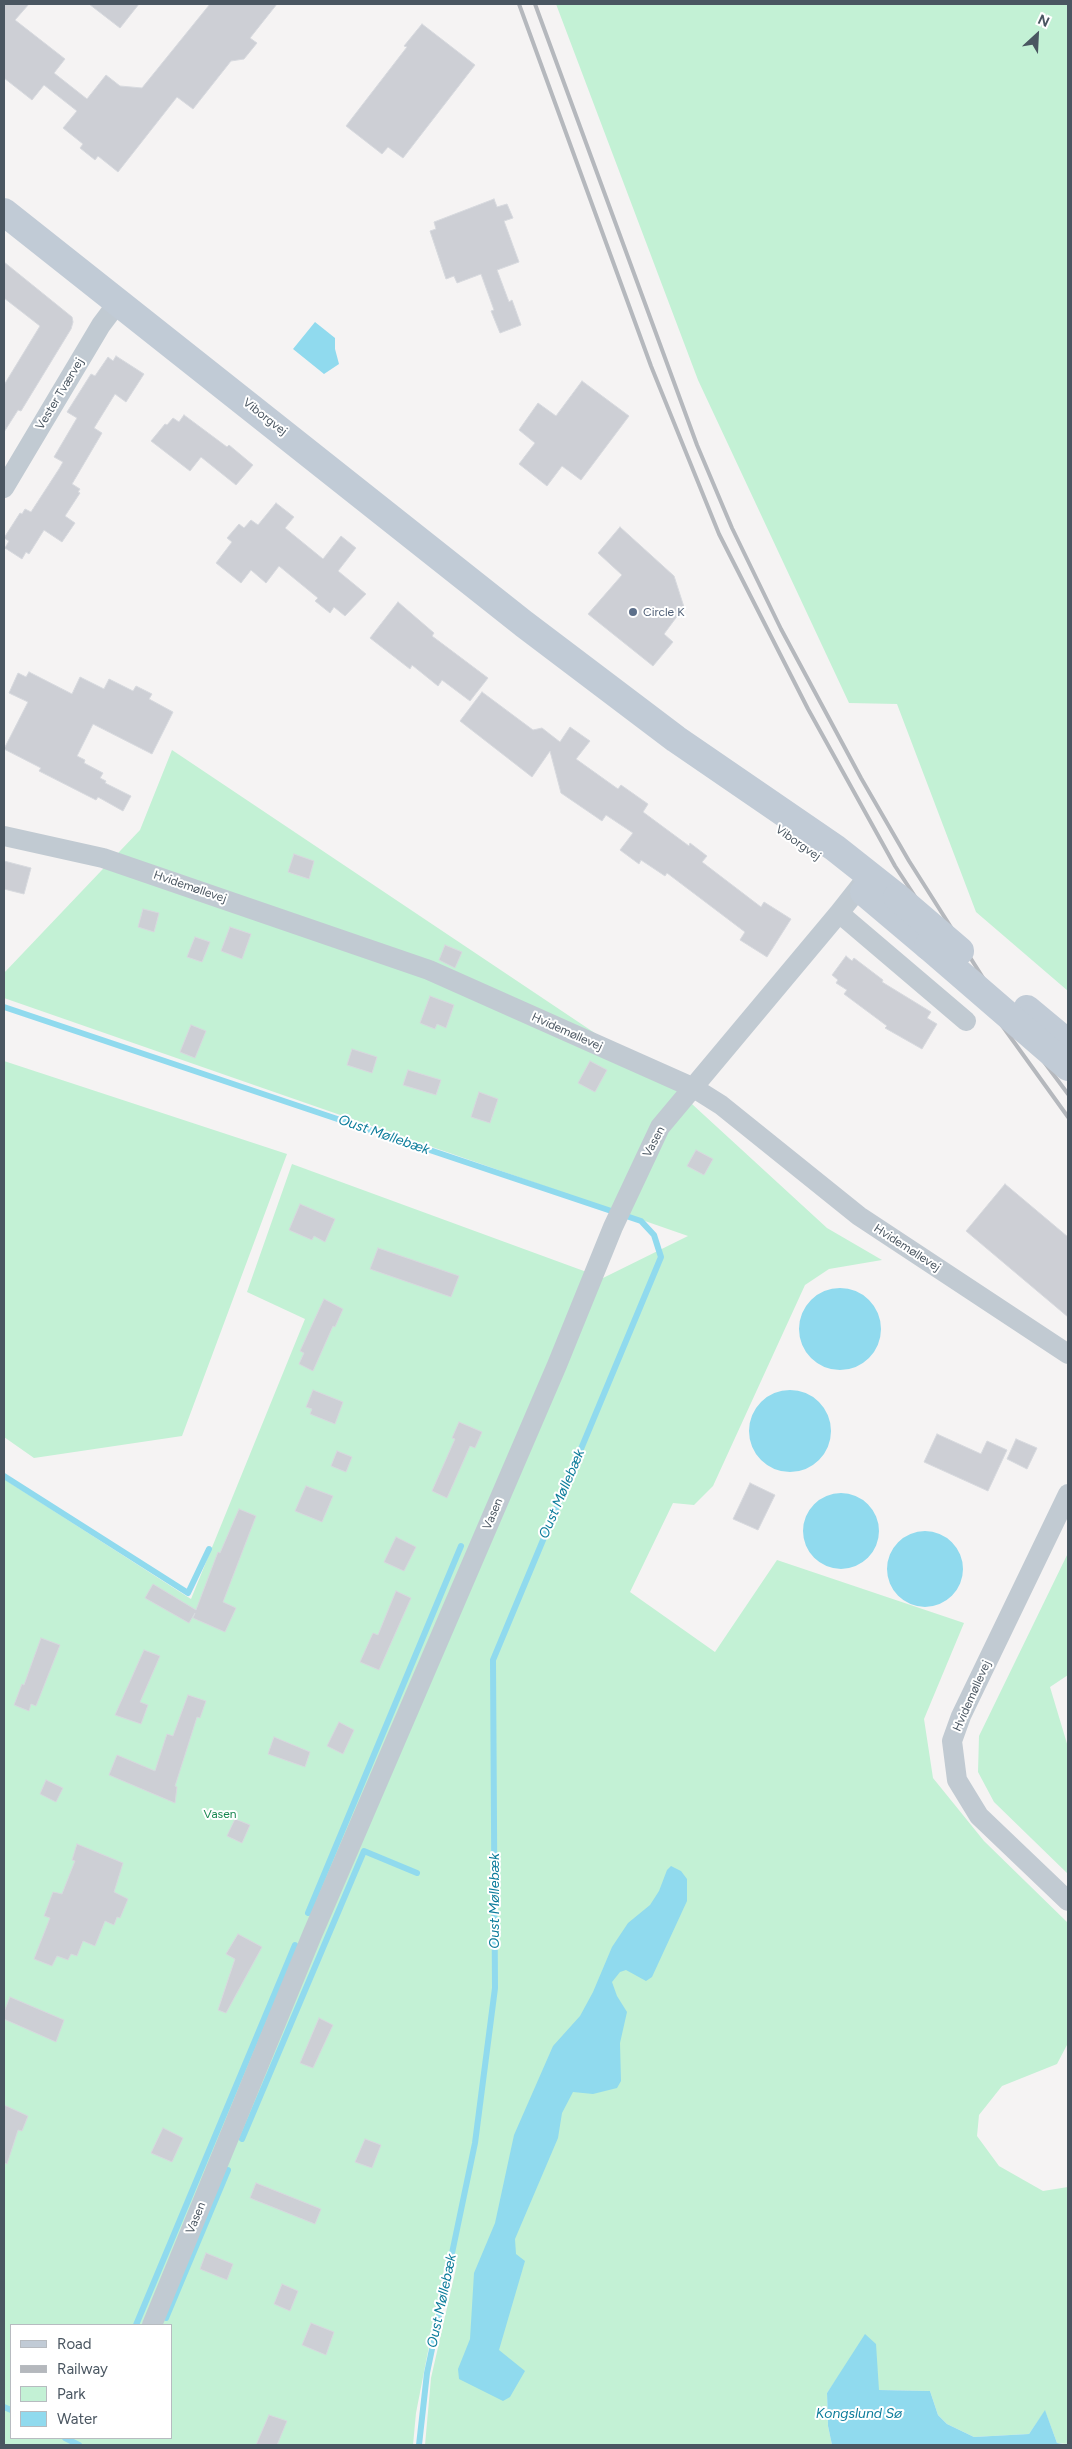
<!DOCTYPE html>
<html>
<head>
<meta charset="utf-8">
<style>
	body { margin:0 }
	#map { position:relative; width:1072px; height:2449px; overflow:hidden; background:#f5f3f3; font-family:Figtree,sans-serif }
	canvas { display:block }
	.frame { position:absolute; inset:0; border:5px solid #4a5661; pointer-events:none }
	.legend { position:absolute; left:10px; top:2324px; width:162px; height:115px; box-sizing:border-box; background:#fff; border:1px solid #b7bbc0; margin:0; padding:6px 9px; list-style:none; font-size:15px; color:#4a5661 }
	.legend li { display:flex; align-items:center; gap:10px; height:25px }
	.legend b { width:25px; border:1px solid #b7bbc0 }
	.north { position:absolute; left:1012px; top:10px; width:50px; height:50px; -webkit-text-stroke:4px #fff; paint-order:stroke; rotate:25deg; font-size:14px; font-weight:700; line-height:20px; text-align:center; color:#4a5661 }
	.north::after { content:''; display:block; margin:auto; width:18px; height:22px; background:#4a5661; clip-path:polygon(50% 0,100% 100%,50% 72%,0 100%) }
</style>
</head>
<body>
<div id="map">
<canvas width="1072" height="2449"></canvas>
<div class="frame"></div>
<ul class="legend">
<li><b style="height:6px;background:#c1cbd6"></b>Road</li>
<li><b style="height:6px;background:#b5b8bd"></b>Railway</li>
<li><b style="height:14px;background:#c3f1d5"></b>Park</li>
<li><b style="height:14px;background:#90daee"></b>Water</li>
</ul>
<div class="north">N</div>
</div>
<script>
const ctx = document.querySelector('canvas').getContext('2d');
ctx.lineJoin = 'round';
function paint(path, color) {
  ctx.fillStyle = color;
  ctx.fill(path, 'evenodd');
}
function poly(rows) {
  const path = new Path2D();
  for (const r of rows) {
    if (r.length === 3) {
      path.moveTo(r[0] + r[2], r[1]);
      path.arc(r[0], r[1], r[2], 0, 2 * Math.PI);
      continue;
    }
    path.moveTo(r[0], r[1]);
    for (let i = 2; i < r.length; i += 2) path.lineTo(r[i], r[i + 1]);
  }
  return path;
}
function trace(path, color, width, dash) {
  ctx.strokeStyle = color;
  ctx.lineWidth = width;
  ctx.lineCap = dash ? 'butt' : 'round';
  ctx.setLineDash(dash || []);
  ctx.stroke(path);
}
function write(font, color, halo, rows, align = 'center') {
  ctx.font = font + ' Figtree,sans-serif';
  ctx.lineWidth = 4;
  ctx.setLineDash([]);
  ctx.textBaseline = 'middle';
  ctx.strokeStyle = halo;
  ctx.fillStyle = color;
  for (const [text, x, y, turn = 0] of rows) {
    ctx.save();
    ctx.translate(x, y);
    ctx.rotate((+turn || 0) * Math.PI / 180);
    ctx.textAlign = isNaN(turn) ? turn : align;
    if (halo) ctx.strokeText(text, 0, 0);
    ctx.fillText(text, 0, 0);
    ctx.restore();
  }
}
paint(poly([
	[556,4,1068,4,1068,991,976,912,897,704,849,703,698,380],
	[172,750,668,1082,827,1228,882,1260,829,1269,805,1285,713,1486,694,1505,673,1503,630,1592,715,1652,777,1560,964,1623,924,1719,933,1778,984,1841,1068,1923,1068,2043,1057,2064,1002,2086,979,2115,977,2136,999,2166,1043,2191,1068,2187,1068,2444,1057,2443,1045,2411,1029,2434,974,2437,947,2424,938,2415,930,2391,878,2390,877,2369,845,2367,827,2393,828,2426,832,2445,425,2445,431,2378,457,2264,447,2254,416,2413,413,2445,4,2445,4,1479,191,1599,305,1319,247,1292,292,1164,603,1278,688,1236,4,998,4,973,140,830],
	[11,2325,171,2325,171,2438,11,2438],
	[4,1061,287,1154,182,1436,34,1458,4,1437],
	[1068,1553,1068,1675,1050,1687,1068,1747,1068,1874,994,1802,978,1772,979,1736]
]), '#c3f1d5');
paint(poly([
	[315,322,335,338,335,349,339,364,324,374,293,349],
	[840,1329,41],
	[790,1431,41],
	[841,1531,38],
	[925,1569,38],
	[671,1866,681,1871,687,1879,687,1901,652,1977,646,1981,626,1970,620,1972,612,1982,617,1996,627,2012,620,2043,621,2081,617,2088,593,2094,573,2092,562,2113,558,2138,515,2239,516,2254,525,2261,499,2350,525,2371,510,2397,503,2401,459,2379,458,2369,470,2339,474,2273,495,2223,514,2135,553,2046,580,2016,593,1992,612,1947,628,1923,650,1905,659,1891,667,1870],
	[865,2334,876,2344,879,2390,930,2391,938,2415,947,2424,974,2437,1029,2434,1045,2410,1057,2443,1068,2445,832,2445,828,2426,827,2393]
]), '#90daee');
trace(poly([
	[4,1007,641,1221,654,1235,661,1257,493,1660,495,1988,475,2143,427,2373,419,2445],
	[4,1476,188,1593,209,1549],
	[308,1913,461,1546],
	[242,2139,364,1851,417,1873],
	[166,2318,228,2170],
	[136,2325,295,1945],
	[4,2407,11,2410],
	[65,2438,79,2445]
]), '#90daee', 6);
const building = poly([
	[4,4,29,4,15,20,65,59,54,73,87,99,106,75,120,86,142,88,210,4,277,4,250,38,257,43,244,59,231,61,193,109,177,97,118,172,98,156,95,160,80,148,83,144,63,128,77,111,44,85,32,100,4,78,4,4],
	[89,4,139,4,120,28,89,4],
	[422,24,475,65,403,158,388,147,382,154,346,126,407,47,404,46,422,24],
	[494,199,497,207,507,204,513,218,504,221,519,262,497,270,509,302,512,300,521,325,500,333,491,311,494,310,481,274,457,283,454,276,446,279,430,231,436,229,434,222,494,199],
	[4,262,72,317,73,322,71,329,21,411,18,410,4,432,4,385,40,326,4,298,4,262],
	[116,356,144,374,126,402,115,394,94,428,102,433,72,484,80,489,78,492,80,493,65,516,75,523,62,542,44,530,29,554,26,552,22,559,5,548,9,541,4,538,20,513,22,514,25,509,31,512,59,469,63,462,54,457,77,418,67,412,91,374,95,376,108,357,113,361,116,356],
	[582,381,629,416,581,480,562,466,547,486,519,464,535,443,519,430,538,403,556,416,582,381],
	[184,415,227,447,229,445,253,465,236,485,201,457,190,471,151,441,165,424,167,425,173,418,179,422,184,415],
	[276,503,294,517,285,528,323,559,341,536,356,548,338,571,366,594,345,616,334,607,330,613,315,601,318,598,279,566,266,583,251,570,241,583,216,563,232,542,227,538,239,524,244,528,251,520,258,525,276,503],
	[620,527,674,576,684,607,664,634,673,642,653,666,588,614,622,575,598,553,620,527],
	[398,602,434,633,432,636,488,678,470,701,442,680,438,686,412,665,410,669,370,638,398,602],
	[29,672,72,694,80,677,104,689,109,679,133,691,136,686,152,694,149,699,173,712,152,754,93,724,77,756,85,760,84,763,103,773,100,778,106,781,105,783,131,796,123,811,98,797,96,800,39,771,41,768,4,749,28,702,9,693,18,673,26,677,29,672],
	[482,692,533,730,542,728,560,742,570,727,590,741,576,759,618,789,621,785,648,804,643,812,689,846,690,843,707,856,702,862,761,907,764,902,791,919,767,957,740,940,745,932,667,873,665,876,641,860,639,864,620,850,633,833,606,815,602,821,561,793,550,751,532,777,460,721,482,692],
	[294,854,314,861,309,879,288,872,294,854],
	[4,861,31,868,24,894,4,889,4,861],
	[143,909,159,913,154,932,138,927,143,909],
	[230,927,251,934,242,959,221,951,230,927],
	[195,937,210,942,202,962,187,957,195,937],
	[445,945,462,952,455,968,439,960,445,945],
	[846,956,852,961,854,958,883,980,882,982,931,1012,927,1018,937,1024,922,1049,885,1028,887,1026,844,994,847,990,836,983,838,980,832,975,846,956],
	[430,996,454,1005,446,1028,437,1024,435,1029,420,1023,430,996],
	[191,1025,206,1031,195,1058,180,1052,191,1025],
	[352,1049,377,1057,372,1073,347,1065,352,1049],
	[590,1061,607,1070,595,1092,578,1083,590,1061],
	[408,1070,441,1080,436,1095,403,1085,408,1070],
	[479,1092,498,1099,490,1123,471,1117,479,1092],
	[696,1150,713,1159,704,1175,687,1166,696,1150],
	[1005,1184,1068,1237,1068,1317,966,1231,1005,1184],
	[300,1204,335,1219,325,1242,314,1236,312,1240,289,1230,300,1204],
	[378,1248,459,1276,451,1297,370,1269,378,1248],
	[324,1299,343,1309,335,1327,333,1326,313,1371,299,1364,304,1353,300,1351,324,1299],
	[313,1390,343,1402,335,1424,310,1414,312,1409,306,1407,313,1390],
	[459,1422,482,1432,475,1448,470,1446,447,1498,432,1491,455,1439,452,1438,459,1422],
	[937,1434,981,1454,987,1441,1007,1450,988,1491,924,1462,937,1434],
	[1016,1439,1037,1448,1027,1469,1007,1459,1016,1439],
	[337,1451,352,1457,346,1472,331,1466,337,1451],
	[750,1483,775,1495,758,1530,733,1519,750,1483],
	[306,1486,333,1496,322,1522,295,1511,306,1486],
	[239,1509,256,1516,223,1602,236,1608,225,1632,193,1618,195,1613,189,1623,145,1598,153,1584,196,1610,218,1552,220,1553,239,1509],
	[396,1537,416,1547,404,1571,384,1562,396,1537],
	[396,1591,411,1598,379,1670,360,1662,373,1633,378,1635,396,1591],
	[41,1638,60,1645,36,1706,31,1704,29,1711,14,1705,22,1684,24,1685,41,1638],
	[144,1650,160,1656,140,1702,148,1705,141,1724,115,1715,144,1650],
	[188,1695,206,1701,200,1718,197,1717,175,1786,177,1787,175,1803,109,1775,117,1755,155,1771,167,1734,173,1736,188,1695],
	[339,1722,354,1730,343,1754,327,1746,339,1722],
	[274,1737,310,1752,305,1767,268,1754,274,1737],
	[46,1780,63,1788,56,1802,40,1794,46,1780],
	[235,1819,250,1825,242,1843,227,1836,235,1819],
	[77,1844,123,1863,114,1892,128,1899,120,1918,117,1917,114,1925,105,1921,95,1946,83,1941,77,1956,71,1954,68,1960,57,1956,52,1966,34,1959,50,1918,44,1916,53,1892,62,1894,75,1861,72,1860,77,1844],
	[238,1934,262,1947,226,2013,218,2010,235,1959,226,1954,238,1934],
	[10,1997,64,2020,56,2042,4,2019,4,2012,10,1997],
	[319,2018,333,2025,313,2068,300,2063,319,2018],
	[4,2105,28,2116,22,2131,18,2130,7,2164,4,2163,4,2105],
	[163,2128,183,2138,172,2162,151,2153,163,2128],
	[365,2139,381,2145,372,2168,355,2162,365,2139],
	[256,2183,321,2209,315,2224,250,2198,256,2183],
	[206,2253,233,2264,227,2280,200,2269,206,2253],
	[282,2284,298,2291,290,2311,274,2304,282,2284],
	[311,2323,334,2332,326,2355,302,2345,311,2323],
	[269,2415,287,2421,277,2445,256,2445,269,2415]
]);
paint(building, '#cdcfd5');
trace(building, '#d7d9de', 1);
trace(poly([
	[4,488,101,325,119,301],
	[4,836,103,858,429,970,694,1088,721,1105,859,1216,1068,1354],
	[839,913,869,875],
	[1068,1494,961,1716,952,1741,957,1780,979,1816,1068,1901],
	[152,2325,312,1935,557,1365,613,1227,660,1127,839,913,966,1021]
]), '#c1cad2', 20);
trace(poly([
	[4,212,524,624,676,739,835,848,897,897],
	[864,892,928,946],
	[1027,1009,1068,1043]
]), '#c1cbd6', 28);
trace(poly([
	[519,4,651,366,719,534,808,709,895,866,975,988,1068,1117],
	[535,4,697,445,732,528,781,629,861,778,909,861,992,992,1068,1094]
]), '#b5b8bd', 4);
trace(poly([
	[897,897,960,951],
	[928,946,1068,1067]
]), '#c1cbd6', 28);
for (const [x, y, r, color] of [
	[633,612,5,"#5c6f8a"]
]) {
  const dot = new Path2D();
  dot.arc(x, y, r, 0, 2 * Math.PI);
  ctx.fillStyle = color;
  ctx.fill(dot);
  trace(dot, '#fff', 2);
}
write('12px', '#4a5661', '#fff', [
	["Vester Tværvej",60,394,-59],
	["Viborgvej",265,417,38],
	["Viborgvej",798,843,35],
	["Hvidemøllevej",190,887,19],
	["Hvidemøllevej",567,1032,24],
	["Vasen",654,1142,-62],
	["Hvidemøllevej",907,1248,33],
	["Vasen",493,1514,-67],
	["Hvidemøllevej",972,1696,-66],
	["Vasen",196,2218,-68]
]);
write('12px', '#4e5e75', '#fff', [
	["Circle K",643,612]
], 'left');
write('12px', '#17864f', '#fff', [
	["Vasen",220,1814]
]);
write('italic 14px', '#0c7c9b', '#fff', [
	["Oust Møllebæk",384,1135,19],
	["Oust Møllebæk",562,1494,-67],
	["Oust Møllebæk",495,1901,-90],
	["Oust Møllebæk",442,2301,-78],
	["Kongslund Sø",859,2414]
]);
</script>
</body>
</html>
